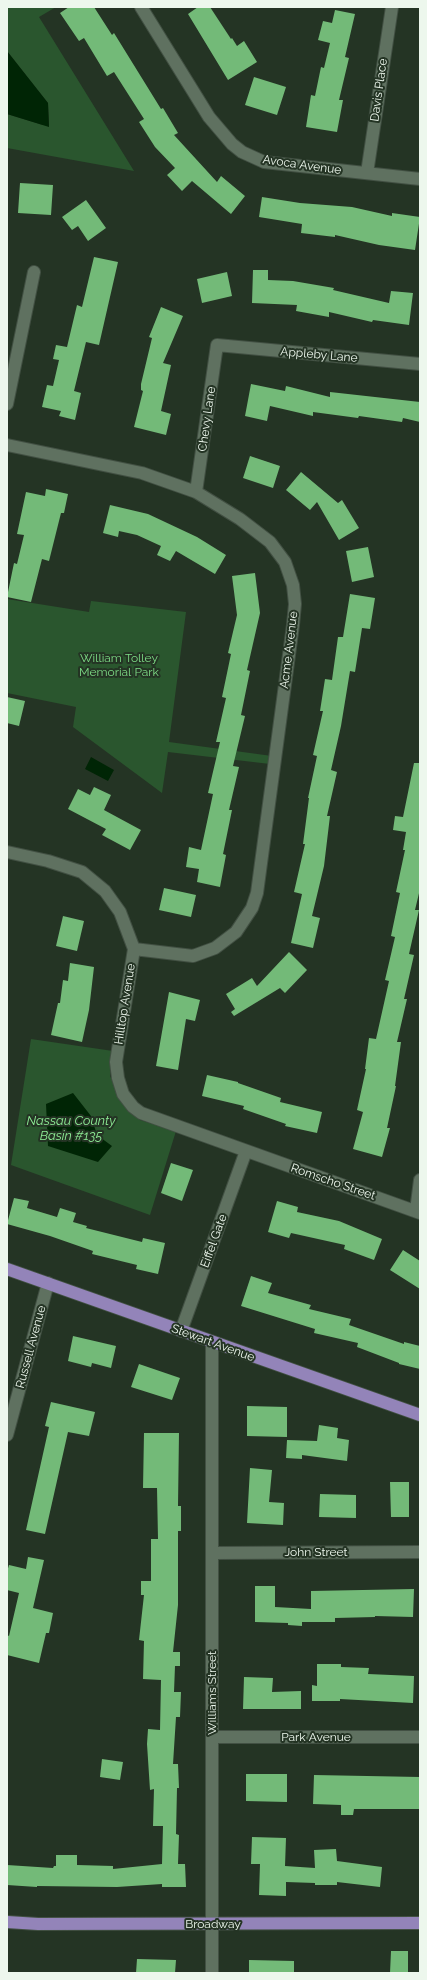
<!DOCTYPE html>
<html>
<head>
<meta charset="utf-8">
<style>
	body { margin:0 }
	#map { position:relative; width:427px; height:1980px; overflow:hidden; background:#243424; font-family:Raleway,sans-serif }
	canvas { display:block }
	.frame { position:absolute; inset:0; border:8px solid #edf7ed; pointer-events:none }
</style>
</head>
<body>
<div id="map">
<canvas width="427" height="1980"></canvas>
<div class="frame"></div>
</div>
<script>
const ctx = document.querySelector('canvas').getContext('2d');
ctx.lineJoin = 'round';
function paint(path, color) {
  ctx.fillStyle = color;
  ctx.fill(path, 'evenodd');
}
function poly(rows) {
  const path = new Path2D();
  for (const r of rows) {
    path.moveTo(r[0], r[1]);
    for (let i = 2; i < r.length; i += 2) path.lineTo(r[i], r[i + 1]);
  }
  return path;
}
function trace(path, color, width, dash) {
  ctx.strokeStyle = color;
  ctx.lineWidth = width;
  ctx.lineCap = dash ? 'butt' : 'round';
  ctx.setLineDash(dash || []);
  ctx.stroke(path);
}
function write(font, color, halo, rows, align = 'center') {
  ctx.font = font + ' Raleway,sans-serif';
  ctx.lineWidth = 4;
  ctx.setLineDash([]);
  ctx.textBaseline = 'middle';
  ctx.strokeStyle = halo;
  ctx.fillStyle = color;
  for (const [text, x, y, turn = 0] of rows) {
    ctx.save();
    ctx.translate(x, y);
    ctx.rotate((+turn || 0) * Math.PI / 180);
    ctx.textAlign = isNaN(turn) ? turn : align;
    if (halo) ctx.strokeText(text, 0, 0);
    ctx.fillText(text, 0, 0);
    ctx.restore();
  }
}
paint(poly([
	[7,7,56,7,39,17,134,171,7,148,7,114,43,125,49,125,48,103,7,51],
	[7,599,89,612,91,601,186,612,169,742,272,756,270,764,168,752,162,793,73,727,76,707,7,693],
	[31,1039,113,1051,110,1076,125,1107,140,1120,176,1131,150,1215,11,1165]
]), '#2a562e');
paint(poly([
	[7,51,48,103,49,127,7,114],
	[91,757,114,770,108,781,85,769],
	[73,1093,91,1116,97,1135,112,1146,98,1162,48,1146,46,1104]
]), '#002505');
paint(poly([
	[69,7,94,7,112,35,114,33,161,109,163,108,178,133,174,135,217,182,221,176,245,196,231,214,192,181,182,191,167,175,175,168,155,147,139,122,144,119,114,72,107,76,84,38,79,41,60,13],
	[198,7,210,7,231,39,232,38,237,46,244,41,257,62,228,80,188,14],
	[335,10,355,14,345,57,349,58,339,100,343,100,337,132,306,127,311,95,315,96,321,67,324,68,330,43,318,40,323,21,332,23],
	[254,77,286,87,277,115,245,105],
	[20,183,53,185,51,215,18,213],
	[262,197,300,203,352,207,392,216,392,213,420,217,415,250,379,245,335,235,335,237,301,233,302,224,259,217],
	[86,200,106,228,88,241,78,226,72,230,62,217],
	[94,257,118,262,99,345,86,342,74,391,81,393,75,420,59,416,61,411,42,407,47,385,53,386,59,360,53,359,56,345,67,347,77,305,82,307],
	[253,270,268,270,268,280,293,281,334,288,333,290,389,303,391,291,413,293,409,325,373,320,372,322,329,312,329,317,296,311,297,305,252,303],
	[227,272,232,296,202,303,197,279],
	[161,307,183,316,163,363,171,365,161,411,171,414,166,435,134,427,143,391,141,390,141,384,152,338,149,337],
	[251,384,285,391,286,386,330,397,330,392,420,402,420,422,403,418,402,422,359,416,358,418,313,412,313,416,270,406,267,421,245,416],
	[250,456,280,466,273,488,243,478],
	[301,472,338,503,342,500,359,528,339,540,317,502,310,510,286,490],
	[46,489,68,494,64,513,61,513,49,561,42,559,31,602,7,597,14,563,17,564,24,535,17,534,26,492,45,496],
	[110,505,148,514,197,537,226,555,215,574,176,551,170,561,157,555,161,546,137,535,119,531,118,537,103,533],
	[368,547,374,577,352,582,346,551],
	[255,573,260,613,247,670,250,671,241,715,245,716,233,766,239,767,229,810,232,810,223,854,226,855,220,887,197,882,199,869,186,867,189,847,201,850,213,794,208,793,220,742,216,742,226,698,222,697,231,654,228,653,237,615,232,576],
	[350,594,375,598,370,629,362,628,355,672,350,671,341,726,331,770,337,772,327,816,330,816,324,866,312,916,320,918,313,948,291,943,302,894,294,892,305,844,303,844,309,798,308,798,317,756,313,755,323,711,320,711,325,679,332,680,338,637,343,637],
	[7,697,25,701,19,726,7,723],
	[414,763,420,763,420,889,415,910,419,910,409,954,414,955,404,999,407,999,397,1042,401,1042,395,1086,396,1086,387,1128,390,1128,382,1157,353,1149,363,1112,357,1110,366,1069,365,1069,369,1038,376,1039,389,981,385,980,395,937,391,936,400,893,396,892,405,850,403,850,406,832,393,830,395,816,403,817],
	[94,787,111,795,104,810,141,830,130,850,102,835,106,829,68,809,78,789,90,795],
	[164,888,196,895,191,917,159,910],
	[63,916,84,921,77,951,56,946],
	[289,952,307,970,285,993,280,988,234,1016,231,1012,235,1009,226,994,252,978,257,986],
	[70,963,94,967,89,1010,82,1042,51,1035,58,1003,60,1003,63,980,68,981],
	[169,992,200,1000,195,1021,186,1019,178,1070,156,1066],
	[207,1075,238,1082,238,1083,281,1098,280,1102,322,1112,317,1133,285,1126,286,1124,243,1109,244,1106,202,1096],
	[171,1163,193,1170,182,1201,161,1193],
	[14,1198,29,1201,27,1208,57,1217,60,1208,76,1213,73,1222,87,1226,86,1228,142,1242,143,1238,165,1243,158,1274,136,1269,137,1265,92,1254,93,1251,50,1236,7,1224],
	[277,1201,298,1207,297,1212,339,1221,382,1239,374,1260,344,1249,345,1245,291,1233,289,1238,268,1232],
	[403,1250,420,1261,420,1289,390,1270],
	[251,1276,272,1283,268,1293,311,1305,309,1309,351,1319,349,1325,404,1344,404,1342,420,1346,420,1369,399,1364,399,1363,357,1347,358,1343,314,1333,315,1329,241,1306],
	[73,1336,116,1346,111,1368,92,1363,91,1367,68,1361],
	[139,1364,180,1378,172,1400,131,1387],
	[51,1402,95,1412,89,1436,68,1432,45,1534,26,1530,49,1427,45,1426],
	[247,1406,287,1407,287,1437,247,1436],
	[319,1425,338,1428,337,1438,349,1440,347,1461,302,1455,302,1459,286,1458,287,1440,317,1441],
	[144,1433,179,1433,178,1506,181,1506,181,1531,178,1531,178,1605,173,1652,180,1652,180,1666,175,1666,174,1692,181,1692,180,1717,176,1717,173,1764,178,1764,179,1788,177,1788,176,1834,179,1835,178,1864,185,1864,186,1887,162,1887,162,1884,117,1887,37,1886,37,1887,7,1885,7,1865,53,1868,54,1866,56,1866,56,1855,77,1855,77,1865,113,1866,113,1869,162,1864,163,1826,153,1826,154,1789,150,1790,147,1744,148,1729,160,1730,161,1680,143,1679,144,1641,139,1640,144,1595,141,1595,141,1581,151,1581,151,1539,158,1539,157,1488,143,1488],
	[250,1468,272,1470,269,1502,284,1503,283,1525,247,1523],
	[390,1482,409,1482,409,1517,391,1517],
	[320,1494,356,1495,356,1518,319,1517],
	[28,1557,44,1560,33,1608,53,1613,49,1633,46,1633,39,1663,7,1655,7,1635,9,1636,19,1593,7,1590,7,1572,9,1565,26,1569],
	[255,1586,275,1586,275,1607,311,1609,311,1591,414,1589,413,1617,375,1616,375,1617,335,1618,335,1622,302,1622,302,1626,288,1625,288,1623,255,1622],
	[317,1664,341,1664,341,1667,369,1668,368,1674,414,1676,413,1703,340,1699,340,1701,312,1701,312,1685,317,1686],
	[244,1677,273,1678,272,1692,301,1691,301,1709,243,1709],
	[102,1759,123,1762,120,1780,100,1777],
	[246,1774,287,1774,287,1802,246,1801],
	[314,1775,420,1777,420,1809,354,1809,353,1815,341,1815,341,1805,313,1804],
	[252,1837,286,1838,285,1866,315,1868,314,1850,336,1849,337,1861,382,1867,380,1887,337,1882,337,1885,315,1885,315,1883,286,1882,286,1896,259,1895,260,1864,251,1864],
	[391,1951,408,1951,408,1973,390,1973],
	[137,1959,176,1960,175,1973,136,1973],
	[249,1960,294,1961,294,1973,249,1973]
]), '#73ba78');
const minor = poly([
	[141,7,209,117,232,144,242,152,264,162,420,179],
	[367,173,392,7],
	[7,404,34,272],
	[7,445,142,473,196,492,240,519,270,542,285,562,293,585,295,604,293,625,257,893,252,908,236,932,215,948,193,956,134,949],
	[196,492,217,345,420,364],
	[7,852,48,861,82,872,105,891,120,912,134,949,116,1062,118,1078,123,1094,133,1107,141,1113,420,1213],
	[416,1211,420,1180],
	[181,1331,246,1151],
	[7,1435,48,1283],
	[212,1553,420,1552],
	[212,1737,420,1737],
	[212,1973,212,1343]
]);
const major = poly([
	[7,1269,420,1415],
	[7,1922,38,1924,420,1923]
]);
trace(minor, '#425043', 14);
trace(major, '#425043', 14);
trace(minor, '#5f7160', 12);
trace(major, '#9384b9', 12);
write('12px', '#edf7ed', '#243424', [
	["Davis Place",379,90,-82],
	["Avoca Avenue",302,165,8],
	["Appleby Lane",319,355,5],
	["Chevy Lane",207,419,-82],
	["Acme Avenue",289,650,-83],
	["Hilltop Avenue",125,1004,-81],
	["Romscho Street",333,1182,19],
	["Eiffel Gate",214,1241,-70],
	["Stewart Avenue",213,1343,20],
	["Russell Avenue",31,1347,-75],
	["John Street",316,1552],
	["Williams Street",212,1693,-90],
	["Park Avenue",316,1737],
	["Broadway",213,1924]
]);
write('12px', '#7edc86', '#243424', [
	["William Tolley",119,658],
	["Memorial Park",119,672]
]);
write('italic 13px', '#8eed96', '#243424', [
	["Nassau County",71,1121],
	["Basin #135",71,1136]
]);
</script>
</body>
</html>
